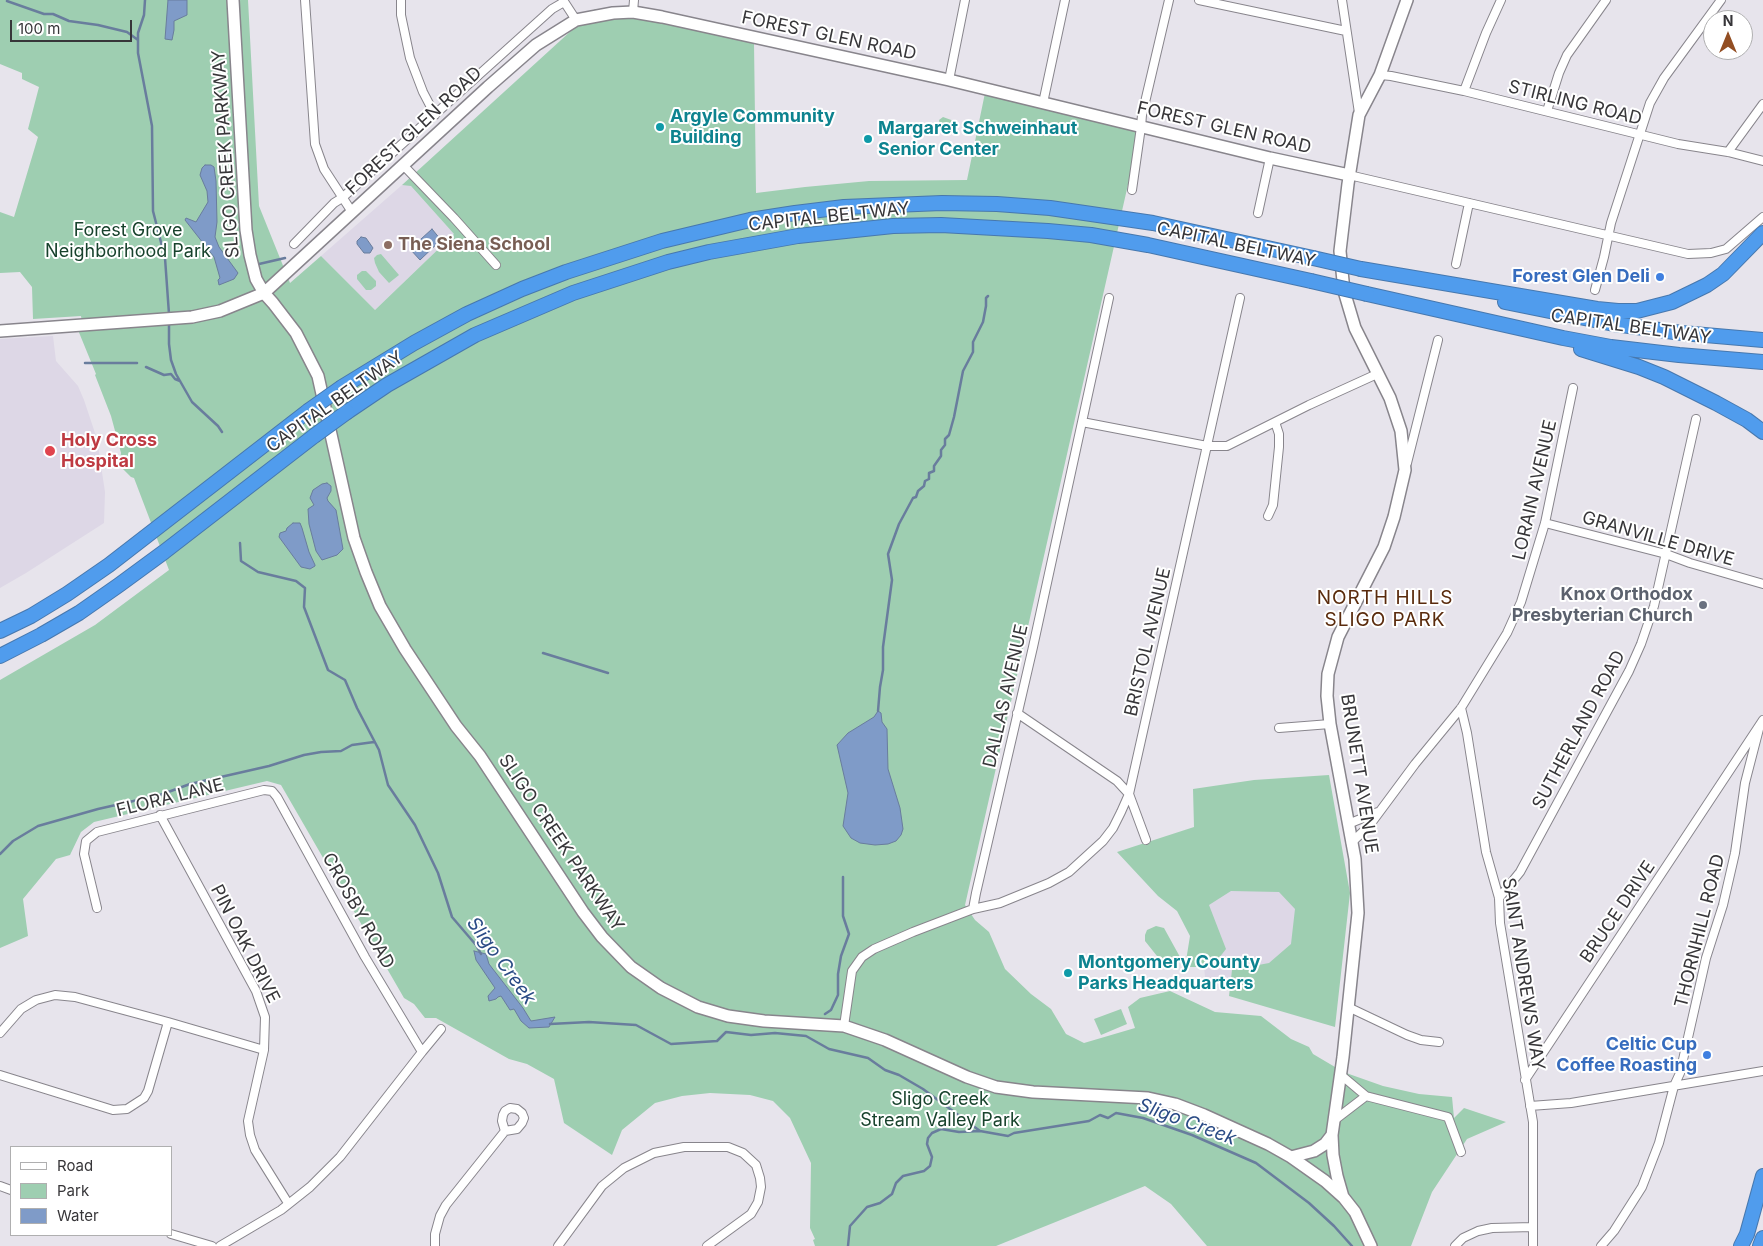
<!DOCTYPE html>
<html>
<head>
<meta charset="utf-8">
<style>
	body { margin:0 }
	#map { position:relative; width:1763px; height:1246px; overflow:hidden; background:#e7e4ec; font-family:Inter,sans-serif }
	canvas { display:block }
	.legend { position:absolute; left:10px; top:1146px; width:162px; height:90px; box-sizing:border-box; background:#fff; border:1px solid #afafb0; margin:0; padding:6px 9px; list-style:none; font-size:15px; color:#373639 }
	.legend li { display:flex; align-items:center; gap:10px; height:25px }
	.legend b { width:25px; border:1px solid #afafb0 }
	.north { position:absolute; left:1703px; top:10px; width:50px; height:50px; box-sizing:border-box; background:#fff; border:1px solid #afafb0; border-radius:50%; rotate:0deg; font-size:14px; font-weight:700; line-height:20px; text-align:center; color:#373639 }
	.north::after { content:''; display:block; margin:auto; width:18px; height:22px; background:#934e23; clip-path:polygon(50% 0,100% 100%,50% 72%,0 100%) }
	.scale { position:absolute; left:10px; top:20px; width:122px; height:22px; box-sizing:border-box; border:2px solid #373639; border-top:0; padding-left:6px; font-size:15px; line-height:18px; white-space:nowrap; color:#373639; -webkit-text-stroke:4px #fff; paint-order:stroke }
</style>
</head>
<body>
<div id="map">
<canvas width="1763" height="1246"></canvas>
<ul class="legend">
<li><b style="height:6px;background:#fff"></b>Road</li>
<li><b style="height:14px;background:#9eceb1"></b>Park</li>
<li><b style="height:14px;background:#7f9bc8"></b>Water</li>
</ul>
<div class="north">N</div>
<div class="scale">100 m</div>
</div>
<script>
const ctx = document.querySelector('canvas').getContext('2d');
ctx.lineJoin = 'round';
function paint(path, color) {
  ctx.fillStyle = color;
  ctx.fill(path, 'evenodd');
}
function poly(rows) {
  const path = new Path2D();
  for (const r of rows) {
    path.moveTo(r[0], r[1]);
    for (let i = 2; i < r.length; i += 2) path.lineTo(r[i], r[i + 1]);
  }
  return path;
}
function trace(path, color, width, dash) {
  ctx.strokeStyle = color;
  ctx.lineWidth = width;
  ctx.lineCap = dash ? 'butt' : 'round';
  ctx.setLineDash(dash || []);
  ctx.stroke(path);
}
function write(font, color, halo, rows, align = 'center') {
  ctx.font = font + ' Inter,sans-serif';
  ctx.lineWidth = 4;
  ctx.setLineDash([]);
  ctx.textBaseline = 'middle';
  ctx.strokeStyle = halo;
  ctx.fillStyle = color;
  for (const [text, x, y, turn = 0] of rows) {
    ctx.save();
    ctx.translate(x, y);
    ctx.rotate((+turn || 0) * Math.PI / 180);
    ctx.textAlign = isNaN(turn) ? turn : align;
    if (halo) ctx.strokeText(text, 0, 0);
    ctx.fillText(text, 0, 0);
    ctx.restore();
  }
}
paint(poly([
	[407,184,411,186,454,234,375,310,321,256,402,185],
	[53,336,56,361,78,386,84,400,97,439,105,492,104,523,26,573,0,588,0,339],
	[1306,878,1293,1001,1206,986,1195,881]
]), '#ddd7e6');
paint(poly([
	[0,0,248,0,259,206,290,283,321,256,375,310,454,234,411,186,402,185,595,9,754,43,756,193,805,187,869,181,967,180,985,93,1141,127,965,905,975,920,989,932,1005,969,1031,994,1051,1009,1066,1034,1084,1043,1135,1028,1128,1007,1140,998,1170,991,1215,1012,1261,1016,1291,1039,1309,1047,1313,1054,1335,1067,1349,1074,1383,1086,1419,1094,1452,1097,1454,1118,1464,1108,1506,1122,1467,1139,1432,1192,1411,1246,1207,1246,1171,1204,1145,1186,996,1246,815,1246,813,1240,815,1239,810,1228,811,1163,790,1118,773,1101,750,1095,710,1093,682,1096,655,1103,622,1130,612,1155,564,1123,554,1079,527,1064,509,1059,436,1018,425,1018,414,1004,404,998,281,785,267,781,94,822,81,832,70,855,56,859,23,899,28,936,0,948,0,680,95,625,169,570,134,478,131,477,119,465,121,453,111,416,95,375,96,374,78,330,83,329,81,316,33,319,32,287,20,272,0,273,0,212,14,217,38,137,28,129,39,87,22,79,22,73,0,64],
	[943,117,954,121,954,123,952,127,940,126,939,120],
	[381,254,399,275,389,283,379,272,375,263,374,258,377,255],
	[362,271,366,271,376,281,376,286,371,290,366,290,357,279,357,275],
	[1329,775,1350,893,1335,1027,1229,996,1232,970,1269,963,1291,944,1295,909,1279,892,1231,891,1209,905,1226,949,1212,967,1185,967,1190,936,1177,911,1158,896,1117,852,1194,827,1193,789,1254,780],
	[1156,926,1164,928,1180,957,1171,966,1157,956,1145,941,1145,935,1147,930],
	[1121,1009,1127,1024,1101,1035,1094,1019]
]), '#9eceb1');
const water = poly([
	[168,0,187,0,187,15,174,21,174,30,172,40,165,39,168,0],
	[205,165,211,165,214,167,216,181,217,222,215,237,219,247,238,273,234,279,219,285,218,280,220,278,214,257,185,220,186,218,196,222,208,202,207,191,200,175,202,168,205,165],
	[432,229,441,240,420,260,410,249,432,229],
	[361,237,366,238,373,248,370,253,364,253,357,244,357,241,361,237],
	[327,483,331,486,331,491,327,498,328,501,336,510,343,549,337,555,322,560,316,551,309,524,308,509,314,505,310,498,313,490,322,484,327,483],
	[293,523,300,523,302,528,309,552,315,565,315,566,310,569,301,567,279,537,280,533,286,531,287,528,293,523],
	[878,711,881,713,882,722,887,729,888,769,900,808,903,829,901,835,896,841,888,844,875,845,860,843,851,838,843,826,848,793,837,745,848,733,874,717,878,711],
	[474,951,486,954,489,964,523,1008,531,1021,555,1017,549,1027,529,1028,521,1021,514,1009,510,1010,501,996,498,997,496,999,489,1001,488,996,495,988,476,960,474,951]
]);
paint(water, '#7f9bc8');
trace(water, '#697d9d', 1);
trace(poly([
	[145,0,144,15,138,33,138,53,152,126,153,211,165,258,169,314],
	[7,1,44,14,53,14,69,21,98,25,127,32,138,40],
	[259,264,285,258],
	[169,322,169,344,171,360,176,374,192,402,218,426,222,432],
	[85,363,137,363],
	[146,367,164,375,171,374,175,379,180,381],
	[240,543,241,561,258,572,296,581,305,588,304,607,328,670,345,680,357,708,379,750,388,785,415,825,438,873,452,917,476,945,481,954],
	[543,653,608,673],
	[878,711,880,687,883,670,883,647,892,580,888,554,899,524,913,498,916,497,918,491,924,486,925,481,929,479,929,473,934,471,934,466,941,456,941,450,945,445,945,439,949,435,954,417,963,371,973,352,973,342,983,322,986,306,986,298,988,296],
	[0,854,13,841,38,826,98,809,160,795,190,784,269,766,304,755,321,752,341,751,352,745,374,742],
	[825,1014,831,1010,838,995,838,974,841,956,849,934,843,916,843,877],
	[550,1024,589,1022,636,1025,671,1044,717,1041,726,1032,751,1035,775,1033,806,1036,829,1049,868,1058,885,1070,899,1075,923,1089,980,1131,1008,1136,1014,1133,1089,1121,1100,1115,1108,1118,1116,1113,1143,1118,1192,1135,1256,1163,1309,1203,1334,1226,1352,1246],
	[848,1246,850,1226,867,1207,880,1203,892,1194,896,1183,903,1176,924,1171,930,1166,932,1157,927,1144,928,1138,932,1133,941,1129,959,1132,980,1131]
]), '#697d9d', 2.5);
const street = poly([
	[305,0,315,144,324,169,352,212],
	[401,0,401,15,410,58,423,92,435,115],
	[563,0,576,20],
	[1199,0,1346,31],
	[1342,0,1359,113],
	[633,12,634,0],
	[1380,75,1391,76,1464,91,1678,144,1728,152,1763,161],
	[949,80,965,0],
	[1464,91,1486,33,1501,0],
	[1043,103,1065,0],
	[1547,111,1559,73,1567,55,1606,0],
	[1728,152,1763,104],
	[403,165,454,218,496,265],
	[1349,175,1688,254,1711,253,1726,249,1763,217],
	[1132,190,1141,127,1142,115,1169,0],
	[1258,213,1270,158],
	[294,244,334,203,342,198,552,9,564,2],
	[1456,264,1469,203],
	[1595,290,1604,257,1611,223,1650,103,1664,78,1721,0],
	[1082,422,1207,446,1227,446,1309,405,1377,374],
	[1407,463,1438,340],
	[1268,516,1273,505,1279,447,1279,434,1275,422],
	[1545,523,1666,554,1690,563,1763,584],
	[1461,708,1467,733,1486,852,1499,898,1500,923,1533,1122,1533,1246],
	[1017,713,1117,781,1129,794,1146,840],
	[1279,728,1330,724],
	[160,815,256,991,265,1017,264,1050,248,1121,250,1135,255,1150,288,1203],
	[1348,824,1378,812],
	[1351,843,1369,826,1415,764,1461,708,1507,633,1521,602,1545,523,1573,388],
	[1499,898,1520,872,1629,671,1641,644,1654,606,1696,419],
	[97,908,84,854,86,841,97,832,264,790,272,791,277,797,365,957,422,1052,340,1157,310,1187,281,1210,220,1246],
	[973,909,1000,903,1049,883,1069,872,1103,841,1113,828,1121,812,1129,794,1240,298],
	[1348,1007,1407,1035,1421,1040,1439,1042],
	[168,1022,264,1050],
	[844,1026,852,971,862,957,874,949,913,932,973,909,976,893,1033,647,1109,298],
	[0,1033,21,1009,36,1000,55,995,75,997,168,1022,148,1091,144,1098,127,1109,113,1110,0,1075],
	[422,1052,441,1029],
	[1341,1075,1366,1096,1448,1117,1461,1152],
	[1525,1080,1763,720],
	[1530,1106,1571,1103,1763,1071],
	[1336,1119,1366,1096],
	[0,1186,11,1190],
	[171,1234,212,1246],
	[435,1246,435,1234,440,1216,446,1205,505,1131,517,1129,522,1123,524,1118,522,1113,517,1109,510,1108,505,1111,503,1115,502,1121,505,1131],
	[558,1246,602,1186,624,1168,654,1153,684,1147,728,1147,743,1153,756,1165,760,1178,761,1187,758,1202,751,1214,707,1246],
	[1455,1246,1463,1238,1478,1231,1492,1228,1533,1227],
	[1601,1246,1614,1231,1642,1187,1659,1143,1674,1086,1680,1073,1706,958,1723,905,1735,853,1745,783,1760,725]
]);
const secondary = poly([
	[233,0,246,230,250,255,256,279,264,293,273,303,296,333,318,376,354,538,366,572,380,606,405,649,456,726,480,756,583,912,602,937,631,967,661,988,698,1007,728,1016,764,1021,844,1026,885,1040,967,1077,996,1087,1033,1092,1148,1098,1175,1104,1204,1115,1268,1144,1291,1157,1325,1181,1344,1198,1355,1212,1371,1246],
	[0,331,192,317,220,311,264,293,488,87,536,45,576,20,613,13,633,12,662,17,949,80,1270,158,1349,175],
	[1291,1157,1314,1151,1325,1144,1332,1135],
	[1343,1197,1337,1176,1333,1155,1332,1135,1343,1057,1358,913,1355,859,1330,724,1327,696,1328,674,1338,637,1384,547,1394,517,1405,470,1401,431,1390,398,1355,328,1344,291,1340,251,1348,184,1359,115,1380,75,1407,0]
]);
const highway = poly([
	[1361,269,1597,309,1618,311,1637,311,1672,302,1707,285,1723,274,1763,233],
	[1367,294,1563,338,1611,347,1679,355,1763,362],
	[1505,302,1614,324,1682,333,1763,340],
	[1581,349,1639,367,1664,377,1716,403,1747,420,1763,432],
	[342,387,414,343,467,314,522,289,566,272,662,241,750,220,795,213,844,207,942,203,997,204,1050,208,1153,223,1313,258],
	[347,412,387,385,475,335,573,293,668,262,709,252,798,236,893,226,941,225,1048,231,1091,235,1148,245,1311,281],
	[0,631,31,616,67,594,109,565,308,411],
	[0,656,41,635,79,613,119,585,164,552,314,436],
	[1741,1246,1747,1234,1763,1176],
	[1760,1246,1763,1238]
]);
trace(street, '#88858c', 10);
trace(secondary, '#88858c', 14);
trace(highway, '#4778ae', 16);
trace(street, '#fff', 8);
trace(secondary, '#fff', 11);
trace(highway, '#509ced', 14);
const highwayBridge = poly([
	[1313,258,1361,269],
	[1311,281,1367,294],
	[308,411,342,387],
	[314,436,347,412]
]);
trace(highwayBridge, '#4778ae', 16, []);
trace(highwayBridge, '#509ced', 14);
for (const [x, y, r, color] of [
	[660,127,5,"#0f9aa8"],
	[868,139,5,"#0f9aa8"],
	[388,245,5,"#8d6e63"],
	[1660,277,5,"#3f7fe0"],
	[50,451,6,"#e0444e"],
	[1703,605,5,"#6b7280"],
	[1068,973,5,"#0f9aa8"],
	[1707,1055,5,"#3f7fe0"]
]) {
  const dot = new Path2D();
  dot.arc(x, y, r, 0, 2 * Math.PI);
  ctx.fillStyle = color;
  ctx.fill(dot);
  trace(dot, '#fff', 2);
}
write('18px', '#373639', '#fff', [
	["FOREST GLEN ROAD",829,36,12],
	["STIRLING ROAD",1575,103,14],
	["FOREST GLEN ROAD",1224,128,13],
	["FOREST GLEN ROAD",414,131,-43],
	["SLIGO CREEK PARKWAY",226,154,-94],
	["CAPITAL BELTWAY",829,217,-6],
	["CAPITAL BELTWAY",1236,245,12],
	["CAPITAL BELTWAY",1631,327,8],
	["CAPITAL BELTWAY",335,402,-35],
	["LORAIN AVENUE",1535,490,-77],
	["GRANVILLE DRIVE",1658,539,16],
	["BRISTOL AVENUE",1148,642,-77],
	["DALLAS AVENUE",1006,696,-77],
	["SUTHERLAND ROAD",1579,730,-62],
	["BRUNETT AVENUE",1359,774,81],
	["FLORA LANE",170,798,-14],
	["SLIGO CREEK PARKWAY",561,843,56],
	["CROSBY ROAD",358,911,61],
	["BRUCE DRIVE",1618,912,-56],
	["THORNHILL ROAD",1700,931,-76],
	["PIN OAK DRIVE",245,944,63],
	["SAINT ANDREWS WAY",1523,974,81]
]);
write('bold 18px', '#0d838f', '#fff', [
	["Argyle Community",670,117],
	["Building",670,138],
	["Margaret Schweinhaut",878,129],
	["Senior Center",878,150],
	["Montgomery County",1078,963],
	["Parks Headquarters",1078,984]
], 'left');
write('18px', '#17422c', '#fff', [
	["Forest Grove",128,231],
	["Neighborhood Park",128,252],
	["Sligo Creek",940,1100],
	["Stream Valley Park",940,1121]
]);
write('bold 18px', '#785e54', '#fff', [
	["The Siena School",398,245]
], 'left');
write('bold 18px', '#366cbe', '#fff', [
	["Forest Glen Deli",1650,277],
	["Celtic Cup",1697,1045],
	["Coffee Roasting",1697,1066]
], 'right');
write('bold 18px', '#be3a42', '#fff', [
	["Holy Cross",61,441],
	["Hospital",61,462]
], 'left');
write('bold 18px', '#5b616d', '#fff', [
	["Knox Orthodox",1693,595],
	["Presbyterian Church",1693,616]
], 'right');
ctx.letterSpacing = '1px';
write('19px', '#5a2b0d', '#fff', [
	["NORTH HILLS",1385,598],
	["SLIGO PARK",1385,620]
]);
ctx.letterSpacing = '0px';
write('italic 19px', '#2a4b85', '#fff', [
	["Sligo Creek",501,961,54],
	["Sligo Creek",1187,1122,20]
]);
</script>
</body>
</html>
